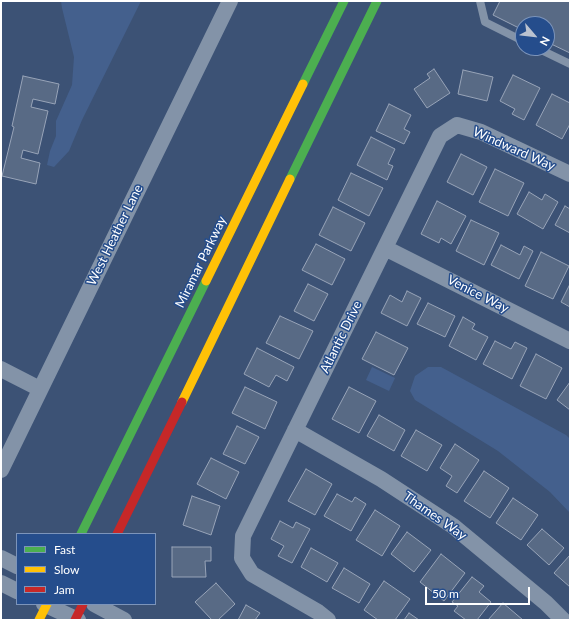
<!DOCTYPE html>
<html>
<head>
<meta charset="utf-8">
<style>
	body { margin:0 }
	#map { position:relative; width:571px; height:621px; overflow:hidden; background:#3c5275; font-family:Lato,sans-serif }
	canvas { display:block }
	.frame { position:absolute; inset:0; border:2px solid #fff; pointer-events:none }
	.legend { position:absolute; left:16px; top:533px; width:140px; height:72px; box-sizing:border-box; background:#254d8c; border:1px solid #7c94ba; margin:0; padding:5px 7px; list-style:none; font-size:12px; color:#fff }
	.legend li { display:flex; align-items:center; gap:8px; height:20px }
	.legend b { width:20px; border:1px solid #7c94ba }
	.north { position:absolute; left:515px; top:16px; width:40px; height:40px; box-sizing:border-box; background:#254d8c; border:1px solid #7c94ba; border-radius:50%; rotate:118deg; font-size:11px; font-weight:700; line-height:16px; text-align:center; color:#fff }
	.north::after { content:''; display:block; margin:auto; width:14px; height:18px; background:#bbc2cf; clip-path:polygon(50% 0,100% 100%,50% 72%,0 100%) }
	.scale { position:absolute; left:425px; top:587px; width:105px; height:18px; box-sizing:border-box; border:2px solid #fff; border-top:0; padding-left:5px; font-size:12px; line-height:14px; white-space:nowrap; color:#fff; -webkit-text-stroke:3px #254d8c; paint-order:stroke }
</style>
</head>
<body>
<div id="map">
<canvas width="571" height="621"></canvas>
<div class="frame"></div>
<ul class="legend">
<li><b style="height:5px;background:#4caf50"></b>Fast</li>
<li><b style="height:5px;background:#ffc107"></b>Slow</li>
<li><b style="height:5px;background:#c62828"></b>Jam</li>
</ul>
<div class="north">N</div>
<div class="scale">50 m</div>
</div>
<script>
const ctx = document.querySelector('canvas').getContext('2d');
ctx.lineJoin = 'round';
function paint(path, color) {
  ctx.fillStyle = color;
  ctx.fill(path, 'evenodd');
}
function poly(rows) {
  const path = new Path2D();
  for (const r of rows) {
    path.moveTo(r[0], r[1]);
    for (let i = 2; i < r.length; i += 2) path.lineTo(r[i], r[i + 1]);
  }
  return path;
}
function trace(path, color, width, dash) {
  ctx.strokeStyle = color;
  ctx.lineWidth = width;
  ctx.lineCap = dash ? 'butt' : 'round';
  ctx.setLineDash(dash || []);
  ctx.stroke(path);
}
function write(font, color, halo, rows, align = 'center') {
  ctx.font = font + ' Lato,sans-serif';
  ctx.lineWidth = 3;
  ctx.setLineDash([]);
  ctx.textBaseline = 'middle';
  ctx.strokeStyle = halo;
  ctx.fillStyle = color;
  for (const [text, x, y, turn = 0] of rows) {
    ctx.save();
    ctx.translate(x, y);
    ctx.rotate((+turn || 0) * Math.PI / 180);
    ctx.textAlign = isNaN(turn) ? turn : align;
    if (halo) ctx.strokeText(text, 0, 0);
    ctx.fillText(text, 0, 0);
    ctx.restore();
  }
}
paint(poly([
	[61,1,141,1,82,120,69,151,54,167,47,165,50,151,56,136,56,121,72,85,74,57,62,8],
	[372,367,395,378,389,391,366,380],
	[428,367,441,367,566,435,570,439,570,513,550,492,498,451,415,400,410,391,415,376]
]), '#44608d');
const building = poly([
	[500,1,570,1,570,53,547,42,547,24,523,24,523,30,493,15,500,1],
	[434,69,450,93,427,108,414,89,430,78,427,74,434,69],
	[463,70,493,77,487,101,458,94,463,70],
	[513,75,540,88,524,120,512,114,515,109,500,101,513,75],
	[23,76,59,84,55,104,33,99,31,107,48,111,38,154,23,150,21,158,40,163,36,184,2,176,14,127,12,126,23,76],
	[552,94,570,103,570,124,562,139,536,125,552,94],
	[389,104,411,115,404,129,410,132,404,144,376,131,389,104],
	[371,137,395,149,388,164,393,166,387,180,357,165,371,137],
	[461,154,487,167,473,195,447,182,461,154],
	[495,169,524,183,508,216,479,202,495,169],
	[351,173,383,188,369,216,338,200,351,173],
	[529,192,542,200,545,194,558,202,543,229,517,214,529,192],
	[437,201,466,216,451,244,441,238,439,243,421,234,437,201],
	[565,206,570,209,570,233,555,225,565,206],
	[333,207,365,223,351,251,319,235,333,207],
	[471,220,499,233,484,265,456,251,471,220],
	[316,244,345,259,332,285,302,270,316,244],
	[501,245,520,255,524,246,533,251,519,279,491,265,501,245],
	[541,252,569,266,553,299,525,286,541,252],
	[308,284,328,294,314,321,294,311,308,284],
	[570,284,570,307,561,302,570,284],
	[407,291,421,298,407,326,381,313,390,295,402,302,407,291],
	[428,303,455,316,445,337,417,324,428,303],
	[280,316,313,331,299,359,266,343,280,316],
	[463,317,475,324,472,329,488,337,476,360,449,346,463,317],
	[376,332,408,348,394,375,362,359,376,332],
	[495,341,511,349,515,342,527,348,512,379,483,364,495,341],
	[257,348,294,367,287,381,276,375,269,387,244,374,257,348],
	[536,354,562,368,546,399,520,386,536,354],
	[570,382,570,410,557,400,570,382],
	[245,387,277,402,265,429,232,413,245,387],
	[349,387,376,401,359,433,332,419,349,387],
	[379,415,405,430,394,451,367,436,379,415],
	[237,426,259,437,245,464,223,454,237,426],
	[416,430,442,445,427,471,401,456,416,430],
	[455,444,479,460,457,493,446,486,452,476,440,468,455,444],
	[211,458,239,472,226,499,197,484,211,458],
	[306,469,332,484,315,515,288,501,306,469],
	[484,471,509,488,490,518,464,501,484,471],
	[337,494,352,502,355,497,366,504,351,531,324,516,337,494],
	[192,496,220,506,211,535,183,525,192,496],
	[513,498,538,515,521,540,496,523,513,498],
	[375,510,400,526,382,556,356,540,375,510],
	[280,521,293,528,296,522,310,529,292,563,278,556,284,546,271,539,280,521],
	[542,529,564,548,549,565,527,545,542,529],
	[407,532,431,550,414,572,391,554,407,532],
	[172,547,211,547,211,561,205,561,206,577,172,577,172,547],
	[311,548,338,563,327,582,301,567,311,548],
	[441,554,465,573,444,601,420,582,441,554],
	[570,555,570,587,554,573,570,555],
	[344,568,370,584,359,603,332,588,344,568],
	[472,577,484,586,479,592,491,602,477,620,466,620,454,611,458,606,452,602,472,577],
	[384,581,410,599,395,620,378,620,364,610,384,581],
	[216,583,235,604,218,620,212,620,195,602,216,583],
	[503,603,523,620,488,620,503,603],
	[246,605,260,613,255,620,238,620,246,605],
	[409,613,419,620,404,620,409,613]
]);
paint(building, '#586a85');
trace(building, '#98a4b8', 1);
trace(poly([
	[480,1,485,22,523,41],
	[537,48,570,64]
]), '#8393a8', 8);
trace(poly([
	[385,248,570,341],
	[1,369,40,389],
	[295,430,381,479,453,526,546,603,563,620],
	[1,470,230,1],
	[1,558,17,566],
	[1,583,17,591],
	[44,604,78,620],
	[94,604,124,620],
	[328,620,318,612,252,574,242,558,243,536,440,136,457,125,481,132,570,174]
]), '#8393a8', 16);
trace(poly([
	[303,84,344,1],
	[290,179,377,1],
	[81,534,206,281]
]), '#4caf50', 9);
trace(poly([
	[206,281,303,84],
	[182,402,290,179],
	[39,620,47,604]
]), '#ffc107', 9);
trace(poly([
	[117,534,182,402],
	[75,620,83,604]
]), '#c62828', 9);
write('13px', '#fff', '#254d8c', [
	["Windward Way",514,149,24],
	["West Heather Lane",115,235,-64],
	["Miramar Parkway",201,262,-64],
	["Venice Way",478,294,27],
	["Atlantic Drive",341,337,-64],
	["Thames Way",435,516,35]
]);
</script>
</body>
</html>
